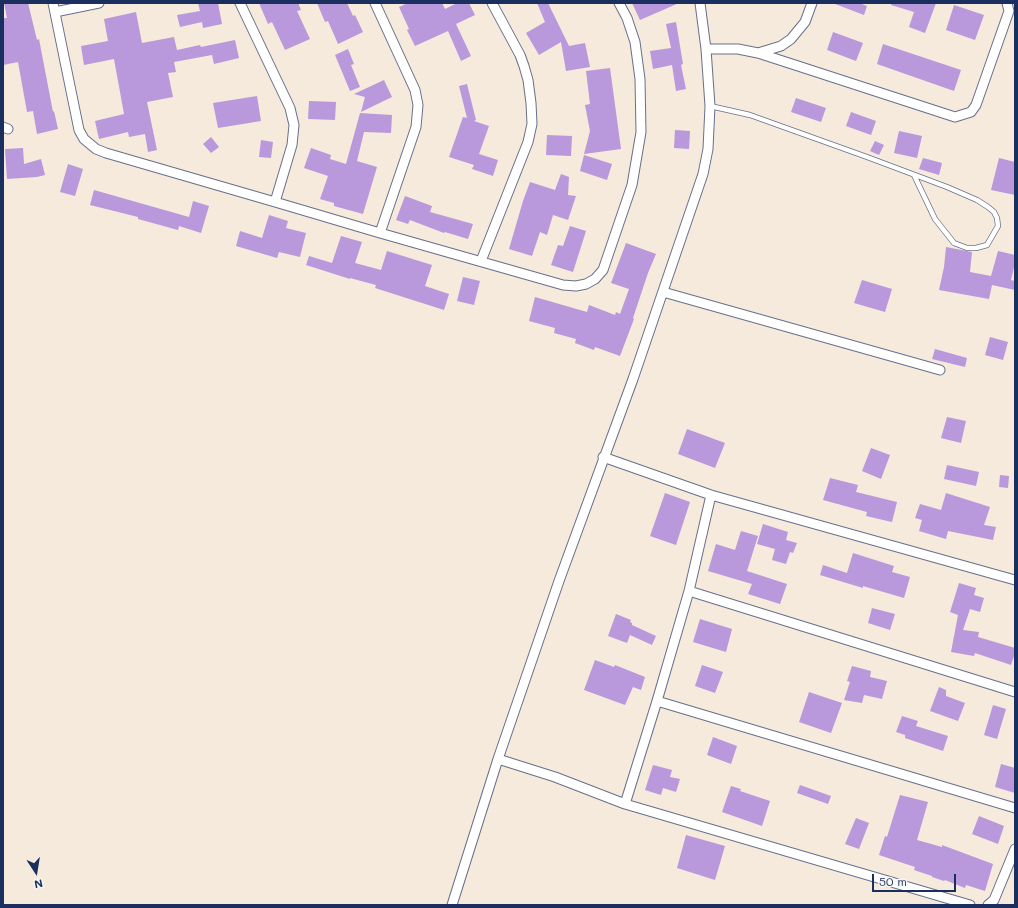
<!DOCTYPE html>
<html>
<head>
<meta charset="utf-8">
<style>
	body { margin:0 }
	#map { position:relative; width:1018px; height:908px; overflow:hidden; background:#f5eadb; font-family:Mali,sans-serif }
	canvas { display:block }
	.frame { position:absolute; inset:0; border:4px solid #1b2f5e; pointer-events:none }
	.north { position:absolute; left:16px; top:852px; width:40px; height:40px; -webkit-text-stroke:3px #f6f6f2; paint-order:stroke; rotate:168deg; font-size:11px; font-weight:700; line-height:16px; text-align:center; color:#1b2f5e }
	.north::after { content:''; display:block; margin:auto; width:14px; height:18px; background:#1b2f5e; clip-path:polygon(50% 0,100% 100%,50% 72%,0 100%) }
	.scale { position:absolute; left:872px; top:874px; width:84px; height:18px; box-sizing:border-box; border:2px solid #1b2f5e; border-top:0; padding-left:5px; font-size:12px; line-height:14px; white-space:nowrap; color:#1b2f5e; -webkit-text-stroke:3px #f6f6f2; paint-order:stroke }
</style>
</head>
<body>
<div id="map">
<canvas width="1018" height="908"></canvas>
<div class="frame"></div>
<div class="north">N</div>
<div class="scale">50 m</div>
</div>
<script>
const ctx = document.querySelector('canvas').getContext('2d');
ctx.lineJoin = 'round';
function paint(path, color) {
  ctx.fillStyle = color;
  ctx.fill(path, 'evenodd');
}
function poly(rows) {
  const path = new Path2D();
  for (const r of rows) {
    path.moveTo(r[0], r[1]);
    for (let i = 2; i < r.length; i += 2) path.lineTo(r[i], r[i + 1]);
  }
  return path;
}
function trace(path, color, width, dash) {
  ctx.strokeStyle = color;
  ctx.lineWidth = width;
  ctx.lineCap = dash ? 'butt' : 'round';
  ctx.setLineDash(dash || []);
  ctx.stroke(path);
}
paint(poly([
	[4,3,28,3,37,40,39,39,53,112,54,111,58,129,37,134,33,111,27,112,18,62,3,65,3,18,7,18],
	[198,3,218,3,222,24,203,28,202,22,180,27,177,15,200,11],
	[259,3,298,3,301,10,297,11,310,39,285,50,272,22,268,24],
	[317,3,347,3,353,16,355,15,363,32,338,44,328,21,325,22],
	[408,3,442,3,445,9,457,3,469,3,475,15,456,24,471,56,461,61,448,31,415,46,407,30,409,29,399,7],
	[537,3,548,3,569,46,585,43,590,67,566,71,561,42,539,55,526,33,545,22],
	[632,3,679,3,640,20],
	[835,3,859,3,867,6,864,15,835,4],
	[891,3,936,3,925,33,909,27,914,12,891,5],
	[954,5,984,15,975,40,946,30],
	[136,12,142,43,174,37,177,50,200,45,201,47,235,40,239,58,214,64,212,55,174,62,176,72,168,73,173,97,147,102,157,150,148,152,145,134,129,137,128,132,99,139,95,121,124,114,114,59,84,65,81,46,108,41,104,19],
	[676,22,683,64,681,65,686,89,676,91,672,65,653,69,650,51,671,48,666,24],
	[833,32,863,43,856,61,827,50],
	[883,44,961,70,954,91,877,64],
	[348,49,354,64,351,65,360,87,350,91,335,55],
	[610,68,621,149,584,154,590,131,585,105,590,104,586,71],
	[384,80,392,97,361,112,365,97,354,94],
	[467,84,476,120,474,121,489,126,479,154,498,160,493,176,472,169,474,165,449,157,463,117,467,118,459,86],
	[257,96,261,121,218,128,213,103],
	[796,98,826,108,821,122,791,112],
	[309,101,336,102,335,120,308,119],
	[851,112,876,121,871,135,846,126],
	[360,113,392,115,391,133,364,132,357,161,377,167,363,214,334,206,334,203,320,199,328,176,304,168,311,148,331,155,330,159,346,164],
	[675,130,690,131,689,149,674,148],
	[899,131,922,136,917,158,894,153],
	[547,135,572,136,571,156,546,155],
	[211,137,219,147,211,153,203,144],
	[261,140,273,142,271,158,259,157],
	[875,141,884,145,879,155,870,151],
	[23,148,24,164,41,159,45,175,37,177,7,179,5,149],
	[584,155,612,164,607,180,580,171],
	[923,158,942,163,939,175,919,169],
	[999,158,1015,162,1015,195,991,190],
	[68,164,83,169,75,196,60,192],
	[561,174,569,177,568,195,576,196,568,220,553,215,547,235,540,232,532,256,509,249,523,201,530,182,555,190],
	[94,190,189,217,193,201,209,206,201,233,179,226,178,230,138,219,138,217,90,205],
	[405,196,432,206,430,212,473,224,468,239,445,232,444,233,410,220,408,224,396,220],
	[269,215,288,221,286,228,306,233,300,257,279,252,277,258,236,246,240,231,262,238],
	[570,226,586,231,573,272,551,265,558,245,563,246],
	[341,236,362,242,355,263,381,270,387,251,432,265,425,286,449,294,444,310,375,288,376,285,350,278,350,279,306,265,309,256,332,263],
	[626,243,656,254,648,273,633,318,634,319,620,356,595,347,594,350,575,343,576,339,554,333,555,328,529,321,535,297,587,312,589,305,615,315,616,312,620,314,629,289,611,283],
	[946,247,972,252,970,272,991,276,998,251,1015,255,1015,263,1011,280,1015,281,1015,290,992,285,989,299,939,290,944,267],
	[463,277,480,281,474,305,457,301],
	[862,280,892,289,885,312,854,303],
	[990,337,1008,342,1003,360,985,355],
	[935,349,967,358,965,367,932,359],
	[947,417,966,421,961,443,941,438],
	[687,429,725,443,715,468,678,454],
	[871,448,890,455,881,479,862,471],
	[947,465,979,472,976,486,944,479],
	[1000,475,1009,476,1008,488,999,487],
	[830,478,858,485,856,492,897,502,892,522,866,516,867,512,823,500],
	[665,493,690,502,676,545,650,536],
	[946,493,990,507,984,525,996,527,993,540,948,531,946,539,919,531,922,520,915,518,920,504,941,510],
	[763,524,788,532,786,540,797,543,793,553,790,552,786,564,772,560,775,549,757,544],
	[741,531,758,536,747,571,787,584,780,604,748,594,752,584,708,571,716,544,735,550],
	[853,553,894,566,892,572,910,577,904,598,863,586,863,588,820,575,823,565,847,573],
	[959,583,976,588,974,595,984,598,980,612,970,609,963,630,979,632,978,637,1015,648,1015,653,1011,665,975,653,974,656,951,652,958,615,950,612],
	[872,608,895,614,890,630,868,623],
	[616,614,631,620,630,622,632,623,632,625,656,636,652,645,630,635,627,643,608,636],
	[700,619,732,629,726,652,693,642],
	[595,660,614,667,615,665,645,677,641,690,633,687,625,705,584,690],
	[702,665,723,672,715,693,695,686],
	[852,666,871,671,870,677,887,681,882,699,864,695,862,703,844,700,850,682,847,681],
	[939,687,946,690,946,696,965,703,958,721,930,711],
	[809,692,842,703,831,733,799,722],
	[993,705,1006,709,997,739,984,735],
	[902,716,918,721,916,726,948,736,943,751,905,738,905,735,896,732],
	[713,737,737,746,731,764,707,755],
	[1001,764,1015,768,1015,793,995,787],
	[653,765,672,770,670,777,680,779,676,792,663,788,661,795,645,790],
	[800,785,831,796,828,804,797,793],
	[731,786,741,789,740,791,770,801,762,826,722,812],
	[900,795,928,802,917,840,942,847,942,845,993,864,985,891,966,885,965,888,945,880,944,881,932,877,932,876,914,870,915,867,879,855,885,836,887,837],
	[979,816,1004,826,998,844,972,834],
	[856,818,869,823,859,849,845,844],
	[686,835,725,846,715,880,677,868]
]), '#b998dc');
const lane = poly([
	[710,106,750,115,867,157,947,187,977,200,988,207,994,212,997,218,998,226,987,245,976,248,967,248,954,243,935,219,914,175]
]);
const street = poly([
	[53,3,79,130,84,139,96,149,106,153,275,202,380,233,563,285,576,286,586,284,595,279,603,270,632,185,641,132,640,79,635,42,627,18,619,3],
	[240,3,290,108,294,125,292,145,275,202],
	[375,3,415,90,418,105,416,127,380,233],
	[55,12,99,3],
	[706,49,738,49,758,53,955,117,971,112,976,105,1009,11,1007,3],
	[758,53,781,46,791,39,805,22,812,3],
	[3,127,8,129],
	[481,261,528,142,532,124,531,103,528,80,524,66,520,55,492,3],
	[663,292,940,370],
	[603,457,711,495,1015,580],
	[689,591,1015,692],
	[657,701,1015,808],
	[498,759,555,777,625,804,970,905],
	[625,804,657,701,689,591,711,495],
	[452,905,498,759,559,581,633,379,703,174,708,149,710,106,706,49,700,3],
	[988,905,994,900,1015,849]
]);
trace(lane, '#67708a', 6);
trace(street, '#67708a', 11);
trace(lane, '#fff', 4.5);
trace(street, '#fff', 9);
</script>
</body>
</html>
